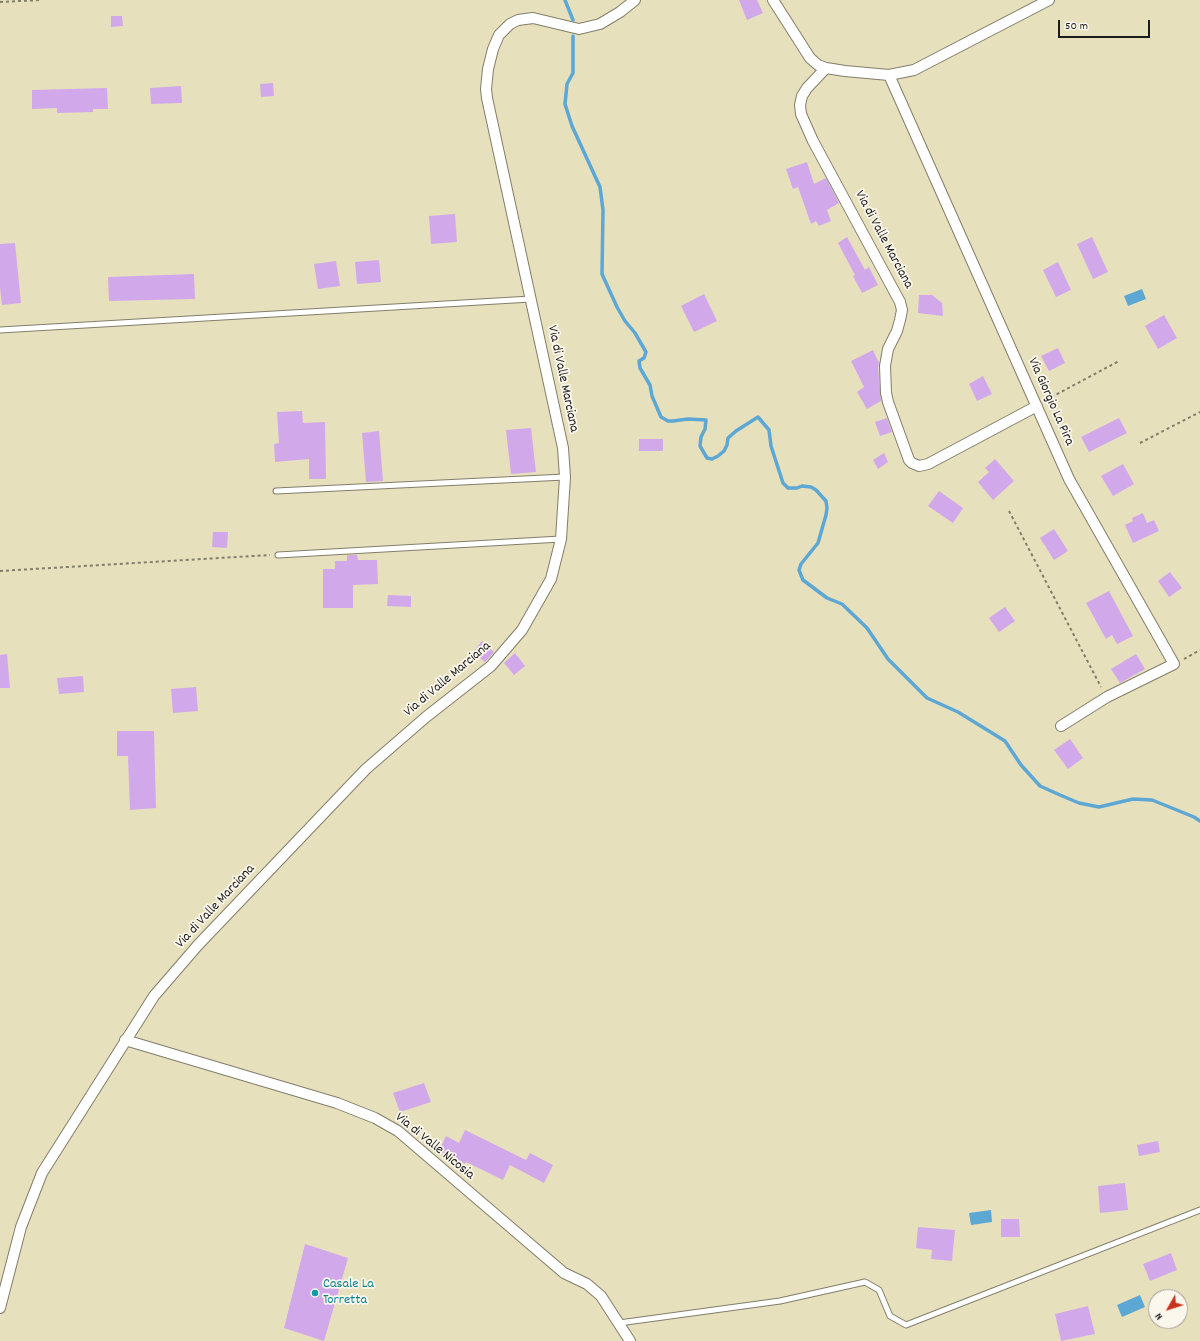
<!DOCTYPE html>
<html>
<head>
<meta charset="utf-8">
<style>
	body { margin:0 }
	#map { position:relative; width:1200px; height:1341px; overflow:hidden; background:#e7e0bc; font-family:Dekko,sans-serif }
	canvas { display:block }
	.north { position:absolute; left:1148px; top:1289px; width:40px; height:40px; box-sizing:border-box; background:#fbf7ec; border:1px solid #a29f99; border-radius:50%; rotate:231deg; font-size:11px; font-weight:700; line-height:16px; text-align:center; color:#1c1c1c }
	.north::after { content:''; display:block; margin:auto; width:14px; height:18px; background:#c8321e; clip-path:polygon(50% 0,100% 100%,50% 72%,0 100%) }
	.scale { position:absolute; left:1058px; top:20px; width:92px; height:18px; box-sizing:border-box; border:2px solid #1c1c1c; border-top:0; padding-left:5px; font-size:12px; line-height:14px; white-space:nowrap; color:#1c1c1c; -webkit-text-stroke:3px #fbf7ec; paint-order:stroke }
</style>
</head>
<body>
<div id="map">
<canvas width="1200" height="1341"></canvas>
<div class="north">N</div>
<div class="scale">50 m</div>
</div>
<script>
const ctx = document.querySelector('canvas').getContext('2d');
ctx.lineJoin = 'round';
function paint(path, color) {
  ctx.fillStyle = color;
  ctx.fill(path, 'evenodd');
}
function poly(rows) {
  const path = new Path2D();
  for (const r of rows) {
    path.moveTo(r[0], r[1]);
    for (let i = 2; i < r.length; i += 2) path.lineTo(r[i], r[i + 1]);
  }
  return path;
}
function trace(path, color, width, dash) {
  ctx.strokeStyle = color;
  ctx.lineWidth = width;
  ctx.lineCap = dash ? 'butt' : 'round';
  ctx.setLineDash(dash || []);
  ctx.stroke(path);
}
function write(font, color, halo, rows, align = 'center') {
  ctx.font = font + ' Dekko,sans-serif';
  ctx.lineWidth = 3.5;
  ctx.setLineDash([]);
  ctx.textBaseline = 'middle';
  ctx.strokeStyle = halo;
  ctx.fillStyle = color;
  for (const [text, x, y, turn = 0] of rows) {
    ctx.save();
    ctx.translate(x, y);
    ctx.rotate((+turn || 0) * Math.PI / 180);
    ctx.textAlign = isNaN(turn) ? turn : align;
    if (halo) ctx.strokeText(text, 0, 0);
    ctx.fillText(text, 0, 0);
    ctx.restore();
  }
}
paint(poly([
	[1142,289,1146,299,1128,306,1124,296],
	[991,1210,992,1222,971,1225,969,1213],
	[1140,1295,1145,1307,1122,1317,1117,1305]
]), '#5da7d5');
trace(poly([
	[565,0,573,20],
	[573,36,573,73,567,84,565,104,572,126,600,187,603,210,602,274,617,307,625,321,635,333,646,352,644,358,639,361,640,368,650,385,652,396,661,417,668,421,673,421,688,419,706,420,705,429,701,437,700,446,707,458,712,459,718,456,724,451,727,445,728,438,736,431,758,417,769,430,771,446,783,483,788,488,797,488,802,486,811,487,816,490,826,501,827,508,826,515,818,543,801,564,799,570,803,580,827,598,842,604,867,628,888,659,927,698,958,712,1005,741,1021,765,1040,786,1060,795,1079,803,1099,807,1133,799,1152,800,1194,817,1200,821]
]), '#5da7d5', 3.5);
paint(poly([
	[739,0,757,0,763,13,747,20],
	[111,16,122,16,123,26,111,27],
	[273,83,274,96,261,97,260,84],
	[181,86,182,103,151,104,150,88],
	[107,88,108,109,93,109,93,112,57,113,57,108,32,109,32,90],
	[807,162,814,184,826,178,839,203,827,210,831,221,819,226,816,221,811,224,798,187,793,189,786,169],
	[455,214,457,242,431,244,429,216],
	[847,237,865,270,869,267,878,285,862,293,853,276,855,275,838,243],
	[1092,237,1108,272,1093,279,1077,244],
	[15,243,21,303,2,305,0,288,0,244],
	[379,260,381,282,357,284,355,262],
	[336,261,340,286,318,289,314,264],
	[1058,262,1071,290,1056,297,1043,270],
	[194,274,195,299,109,301,108,277],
	[704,294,717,321,694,332,681,306],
	[919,295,932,295,942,303,943,316,918,313],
	[1164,315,1177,338,1158,349,1145,326],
	[1058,348,1065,363,1049,371,1041,356],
	[873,350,879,363,878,368,881,401,867,409,857,392,864,387,851,361],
	[983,376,992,394,977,401,969,384],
	[302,411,303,423,325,422,326,479,309,479,309,459,275,462,274,444,279,443,277,412],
	[887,418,892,432,880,436,875,422],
	[1119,418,1127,433,1089,452,1081,437],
	[531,428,536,472,511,474,506,430],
	[379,431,383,481,366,482,362,433],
	[639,439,663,439,663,451,639,451],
	[884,453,888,462,878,469,873,460],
	[995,459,1014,481,993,500,978,482,989,472,985,468],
	[1123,464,1134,484,1113,496,1101,476],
	[939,491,963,508,953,523,928,506],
	[1143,513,1147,523,1154,520,1159,531,1133,543,1125,525,1133,521,1132,518],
	[1054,529,1068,551,1054,560,1040,538],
	[213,532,228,532,227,548,212,547],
	[347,555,357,555,358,560,377,560,378,584,353,585,353,608,323,608,323,569,335,569,335,561,347,561],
	[1170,572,1182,588,1169,597,1158,581],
	[1109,591,1133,636,1117,644,1112,635,1106,639,1086,603],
	[388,595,411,596,411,607,387,606],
	[1005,607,1015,621,999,632,989,618],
	[482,641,494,652,485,662,473,652],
	[515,653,525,666,514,675,504,663],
	[7,654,10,688,0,688,0,655],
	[1136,654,1145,669,1120,683,1111,669],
	[83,676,84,692,59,694,57,678],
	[196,687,198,711,173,713,171,689],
	[117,731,154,731,156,808,130,810,128,756,117,756],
	[1070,739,1083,758,1068,769,1054,750],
	[424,1083,431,1102,400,1112,393,1093],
	[465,1130,526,1160,530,1153,553,1165,544,1183,510,1165,503,1180,466,1162,465,1164,439,1151,446,1136,459,1143],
	[1158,1141,1160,1152,1139,1156,1137,1145],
	[1125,1183,1128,1210,1100,1213,1098,1186],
	[1001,1219,1019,1219,1020,1237,1001,1237],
	[918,1227,955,1230,952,1261,931,1259,932,1250,916,1248],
	[305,1244,348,1258,324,1341,284,1328],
	[1171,1253,1177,1270,1150,1281,1143,1264],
	[1088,1306,1095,1334,1061,1341,1055,1314]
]), '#d1a9eb');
const service = poly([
	[0,330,531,299],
	[276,491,565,477],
	[278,555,561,539],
	[619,1323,780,1301,865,1282,879,1290,890,1316,906,1325,1200,1210]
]);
const minor = poly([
	[773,0,810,58,818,65,826,68,845,71,889,75,914,70,1049,0],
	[826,68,807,88,802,96,800,105,801,114,813,141,900,302,902,310,900,320,897,331,888,349,885,366,886,393,888,402,909,460,912,463,919,466,928,464,1037,406],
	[889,75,1069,479,1174,664,1107,697,1061,726],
	[125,1040,337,1103,375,1118,398,1131,564,1273,587,1284,601,1296,630,1341],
	[0,1308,21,1227,42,1173,154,996,198,945,366,769,426,717,491,666,522,630,551,579,561,539,565,477,563,448,487,98,486,89,488,69,493,49,499,35,510,24,518,20,533,18,579,29,600,24,620,12,635,0]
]);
trace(service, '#827e6c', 7);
trace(minor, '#827e6c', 12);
trace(poly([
	[0,2,41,0],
	[1046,400,1119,361],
	[1140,443,1200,412],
	[1009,511,1101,687],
	[0,571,270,555],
	[1184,659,1200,650]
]), '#827e6c', 2, [3, 3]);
trace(service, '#fff', 5);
trace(minor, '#fff', 10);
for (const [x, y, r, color] of [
	[315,1293,4,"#0f9aa8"]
]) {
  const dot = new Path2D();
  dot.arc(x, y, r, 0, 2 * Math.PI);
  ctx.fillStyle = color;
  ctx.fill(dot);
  trace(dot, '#fbf7ec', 1.5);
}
write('14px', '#1c1c1c', '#fbf7ec', [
	["Via di Valle Marciana",883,240,62],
	["Via di Valle Marciana",562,379,78],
	["Via Giorgio La Pira",1050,402,66],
	["Via di Valle Marciana",448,680,-40],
	["Via di Valle Marciana",216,907,-47],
	["Via di Valle Nicosia",434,1147,39]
]);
write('14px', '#0d838f', '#fbf7ec', [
	["Casale La",323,1285],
	["Torretta",323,1301]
], 'left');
</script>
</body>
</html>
